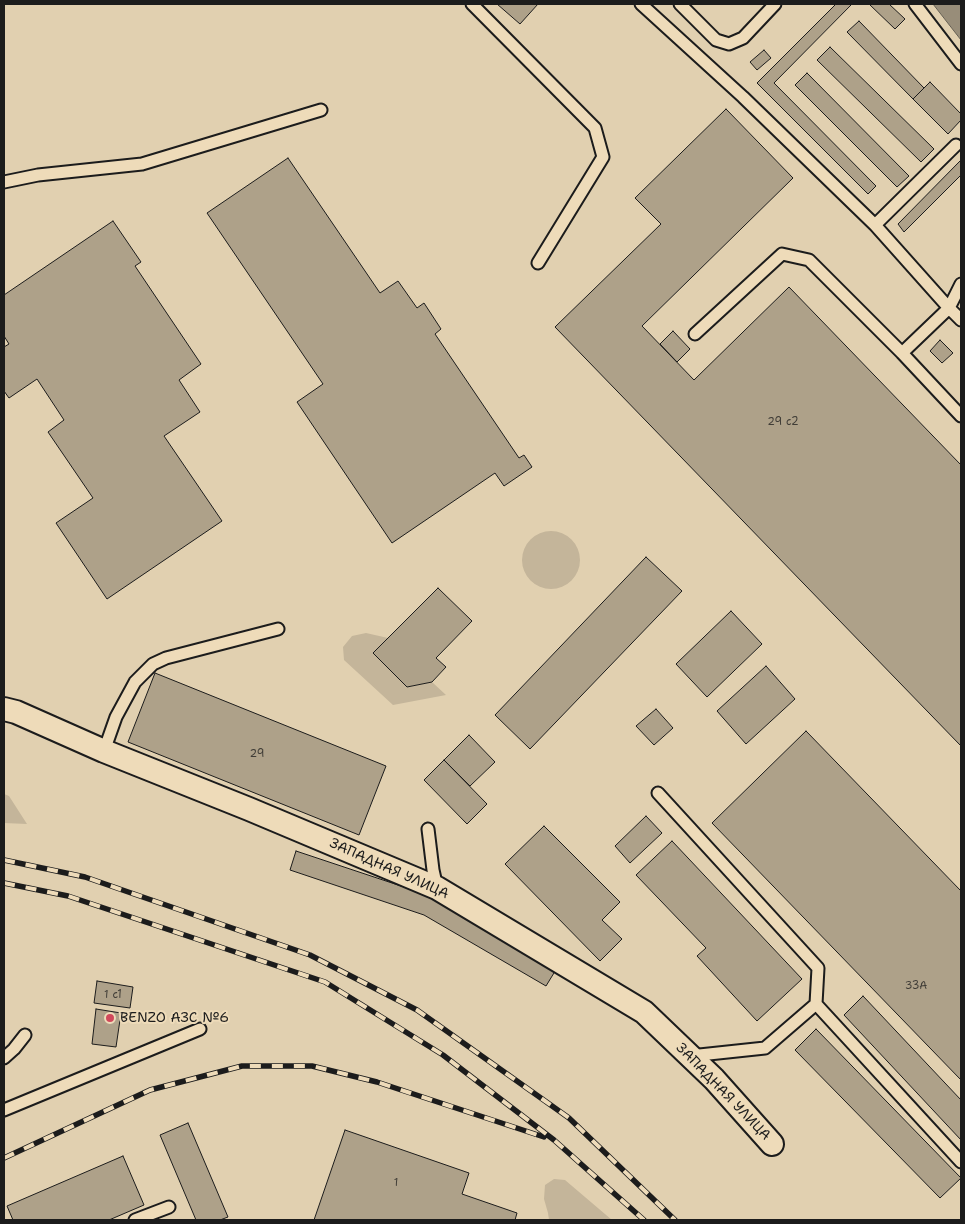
<!DOCTYPE html>
<html>
<head>
<meta charset="utf-8">
<style>
	body { margin:0 }
	#map { position:relative; width:965px; height:1224px; overflow:hidden; background:#e1d0b0; font-family:"Shantell Sans",sans-serif }
	canvas { display:block }
	.frame { position:absolute; inset:0; border:5px solid #1c1c1c; pointer-events:none }
</style>
</head>
<body>
<div id="map">
<canvas width="965" height="1224"></canvas>
<div class="frame"></div>
</div>
<script>
const ctx = document.querySelector('canvas').getContext('2d');
ctx.lineJoin = 'round';
function paint(path, color) {
  ctx.fillStyle = color;
  ctx.fill(path, 'evenodd');
}
function poly(rows) {
  const path = new Path2D();
  for (const r of rows) {
    if (r.length === 3) {
      path.moveTo(r[0] + r[2], r[1]);
      path.arc(r[0], r[1], r[2], 0, 2 * Math.PI);
      continue;
    }
    path.moveTo(r[0], r[1]);
    for (let i = 2; i < r.length; i += 2) path.lineTo(r[i], r[i + 1]);
  }
  return path;
}
function trace(path, color, width, dash) {
  ctx.strokeStyle = color;
  ctx.lineWidth = width;
  ctx.lineCap = dash ? 'butt' : 'round';
  ctx.setLineDash(dash || []);
  ctx.stroke(path);
}
function write(font, color, halo, rows, align = 'center') {
  ctx.font = font + ' "Shantell Sans",sans-serif';
  ctx.lineWidth = 4;
  ctx.setLineDash([]);
  ctx.textBaseline = 'middle';
  ctx.strokeStyle = halo;
  ctx.fillStyle = color;
  for (const [text, x, y, turn = 0] of rows) {
    ctx.save();
    ctx.translate(x, y);
    ctx.rotate((+turn || 0) * Math.PI / 180);
    ctx.textAlign = isNaN(turn) ? turn : align;
    if (halo) ctx.strokeText(text, 0, 0);
    ctx.fillText(text, 0, 0);
    ctx.restore();
  }
}
paint(poly([
	[551,560,29],
	[366,633,388,638,373,653,407,687,432,682,446,695,393,705,344,660,343,647,352,636],
	[4,794,9,796,27,824,4,823],
	[554,1179,565,1180,612,1220,549,1220,548,1213,544,1199,545,1185]
]), '#c4b59a');
const water = poly([
	[933,4,961,4,961,40,933,4]
]);
paint(water, '#988d79');
trace(water, '#666054', 1);
const building = poly([
	[497,4,538,4,520,24,497,4],
	[836,4,852,4,774,83,876,186,868,194,757,83,836,4],
	[869,4,889,4,905,19,895,29,869,4],
	[859,21,924,88,913,99,847,32,859,21],
	[830,47,934,149,921,162,817,60,830,47],
	[764,50,771,58,757,70,750,62,764,50],
	[807,73,909,176,897,187,795,85,807,73],
	[930,82,961,114,961,120,948,134,913,99,930,82],
	[726,109,793,178,642,326,694,380,789,287,961,465,961,746,555,327,661,224,635,198,726,109],
	[288,158,380,293,398,281,417,308,424,303,441,329,435,334,519,458,524,455,532,467,504,486,495,473,392,543,297,402,323,384,207,213,288,158],
	[961,160,961,175,904,232,898,224,961,160],
	[113,221,141,262,135,266,201,364,179,380,200,412,164,436,222,521,107,599,56,523,93,498,48,432,64,420,37,379,9,398,4,391,4,347,9,344,4,336,4,295,113,221],
	[673,331,690,349,677,362,660,344,673,331],
	[940,340,953,353,942,363,930,351,940,340],
	[646,557,682,591,530,749,495,715,646,557],
	[438,588,472,621,436,658,446,667,432,682,407,687,373,653,438,588],
	[731,611,762,644,707,697,676,664,731,611],
	[766,666,795,699,746,744,717,711,766,666],
	[155,673,386,766,359,835,128,742,155,673],
	[656,709,673,728,654,745,636,726,656,709],
	[806,731,961,891,961,1080,712,823,806,731],
	[469,735,495,762,470,786,444,760,469,735],
	[444,760,487,804,467,824,424,780,444,760],
	[646,816,662,833,630,863,615,846,646,816],
	[544,826,620,902,602,920,622,939,600,961,505,864,544,826],
	[672,841,802,979,757,1021,697,956,706,948,636,875,672,841],
	[296,851,437,898,557,968,546,986,424,915,290,870,296,851],
	[97,981,133,987,130,1008,94,1003,97,981],
	[863,996,961,1100,961,1140,844,1015,863,996],
	[96,1009,121,1013,116,1047,92,1044,96,1009],
	[816,1029,961,1178,940,1198,795,1050,816,1029],
	[188,1123,228,1217,220,1220,196,1220,160,1135,188,1123],
	[345,1130,469,1173,462,1194,517,1213,515,1220,314,1220,345,1130],
	[123,1156,144,1205,109,1220,13,1220,7,1206,123,1156]
]);
paint(building, '#aea189');
trace(building, '#1c1c1c', 1);
const service = poly([
	[472,4,595,128,603,157,538,263],
	[641,4,743,97,875,225,949,308,902,353],
	[680,4,716,40,729,44,743,38,775,4],
	[915,4,961,64],
	[4,182,38,175,142,164,321,110],
	[875,225,956,145],
	[961,284,949,308,961,320],
	[695,334,782,254,809,260,902,353,961,416],
	[104,751,116,717,135,682,153,664,166,658,278,629],
	[658,793,818,968,816,1004],
	[428,829,433,870,437,888],
	[690,1056,765,1048,816,1004,961,1162],
	[4,1058,14,1049,25,1035],
	[4,1110,200,1029],
	[135,1220,169,1207]
]);
const minor = poly([
	[4,709,16,712,104,751,249,809,437,888,644,1012,714,1079,772,1144]
]);
trace(service, '#1c1c1c', 15);
trace(minor, '#1c1c1c', 26);
trace(service, '#eedbb9', 11);
trace(minor, '#eedbb9', 22);
const rail = poly([
	[4,860,85,877,310,955,417,1010,569,1118,675,1220],
	[4,883,68,896,325,982,443,1055,554,1140,644,1220],
	[4,1158,150,1090,242,1066,312,1066,377,1082,544,1137]
]);
trace(rail, '#1c1c1c', 5.5);
trace(rail, '#eedbb9', 4, [11]);
for (const [x, y, r, color] of [
	[110,1018,5,"#d1495b"]
]) {
  const dot = new Path2D();
  dot.arc(x, y, r, 0, 2 * Math.PI);
  ctx.fillStyle = color;
  ctx.fill(dot);
  trace(dot, '#eedbb9', 2);
}
write('11px', '#403d37', null, [
	["29 с2",783,422],
	["29",257,754],
	["33А",916,986],
	["1 с1",113,995],
	["1",396,1183]
]);
write('14px', '#1c1c1c', '#eedbb9', [
	["ЗАПАДНАЯ УЛИЦА",389,869,24],
	["ЗАПАДНАЯ УЛИЦА",723,1092,46]
]);
write('14px', '#1c1c1c', '#eedbb9', [
	["BENZO АЗС №6",120,1018]
], 'left');
</script>
</body>
</html>
